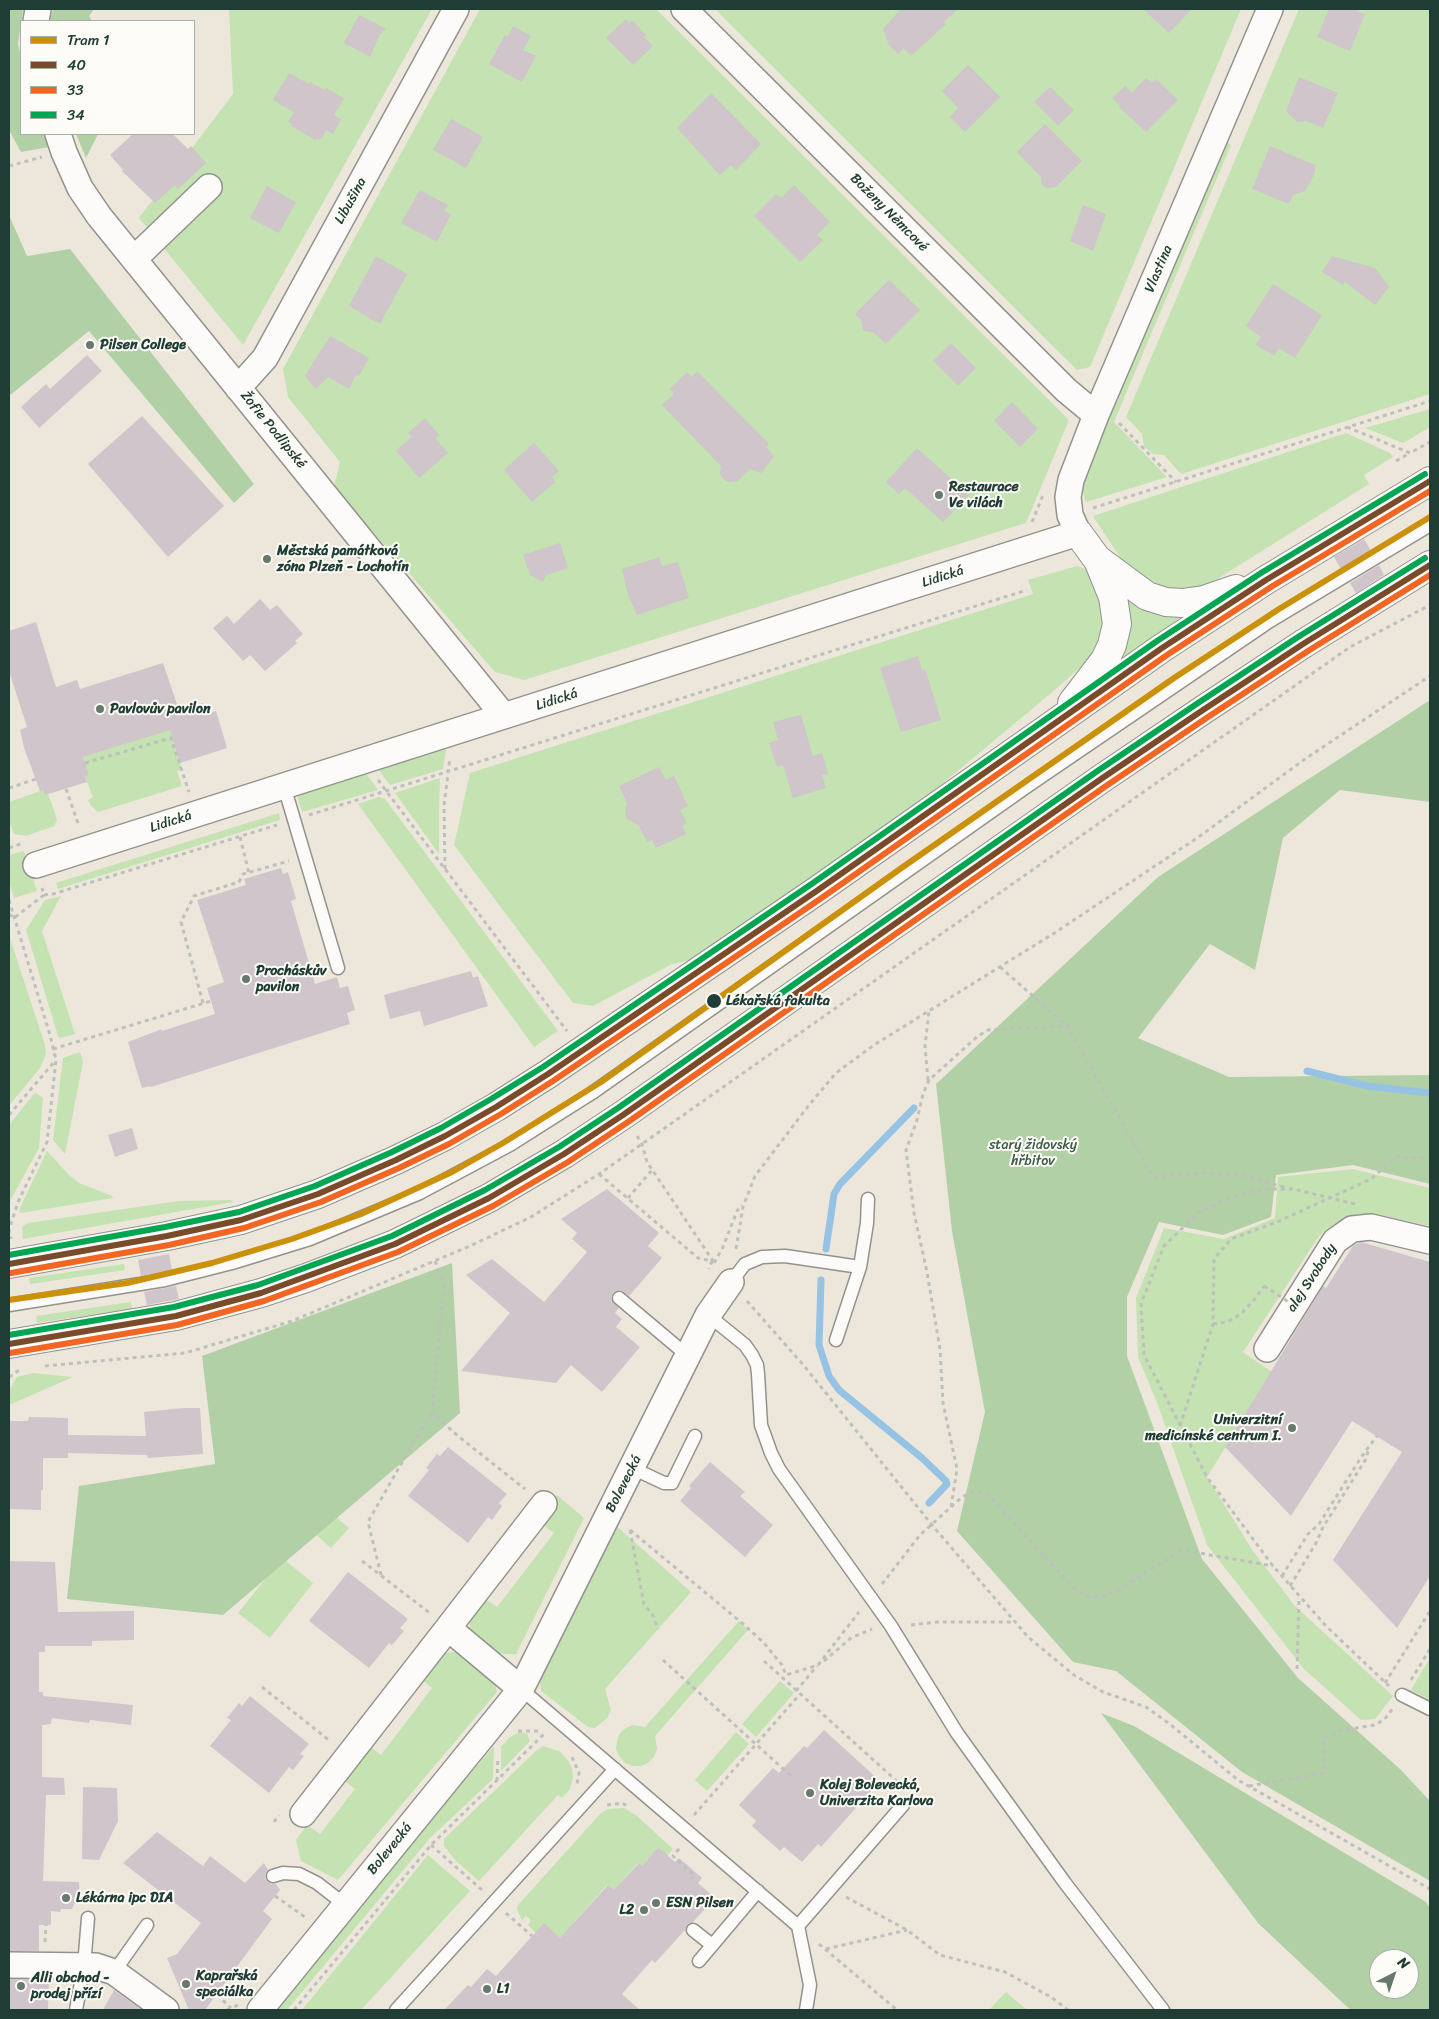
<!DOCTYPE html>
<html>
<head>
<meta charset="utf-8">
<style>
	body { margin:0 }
	#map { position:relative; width:1439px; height:2019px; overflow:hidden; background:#ede7db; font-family:Sriracha,sans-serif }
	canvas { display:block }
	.frame { position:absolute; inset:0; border:10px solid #1f3d34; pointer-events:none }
	.legend { position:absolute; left:20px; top:20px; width:175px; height:115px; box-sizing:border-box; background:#fdfcf7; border:1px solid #a4b0a9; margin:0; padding:6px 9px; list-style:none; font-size:15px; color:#1f3d34 }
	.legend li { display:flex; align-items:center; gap:10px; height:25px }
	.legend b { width:25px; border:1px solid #a4b0a9 }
	.north { position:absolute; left:1369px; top:1949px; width:50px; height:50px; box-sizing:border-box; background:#fdfcf7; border:1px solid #a4b0a9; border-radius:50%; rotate:41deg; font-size:14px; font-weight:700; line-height:20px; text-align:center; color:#1f3d34 }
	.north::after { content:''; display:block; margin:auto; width:18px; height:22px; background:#67786e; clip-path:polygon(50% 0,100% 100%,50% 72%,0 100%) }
</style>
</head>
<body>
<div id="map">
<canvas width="1439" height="2019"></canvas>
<div class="frame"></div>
<ul class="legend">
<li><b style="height:6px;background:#cc910a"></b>Tram 1</li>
<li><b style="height:6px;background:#7a4b2a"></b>40</li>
<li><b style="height:6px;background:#f26522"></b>33</li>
<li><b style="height:6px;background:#00a651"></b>34</li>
</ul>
<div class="north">N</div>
</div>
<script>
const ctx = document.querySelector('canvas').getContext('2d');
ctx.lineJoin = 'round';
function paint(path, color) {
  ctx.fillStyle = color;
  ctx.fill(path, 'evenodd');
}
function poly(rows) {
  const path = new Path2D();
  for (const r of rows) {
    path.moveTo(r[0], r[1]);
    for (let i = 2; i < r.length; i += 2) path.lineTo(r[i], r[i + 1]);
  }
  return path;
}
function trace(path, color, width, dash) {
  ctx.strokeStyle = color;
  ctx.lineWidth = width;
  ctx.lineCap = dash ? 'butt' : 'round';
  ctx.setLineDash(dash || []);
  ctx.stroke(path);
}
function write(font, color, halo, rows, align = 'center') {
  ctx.font = font + ' Sriracha,sans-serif';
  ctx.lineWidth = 4;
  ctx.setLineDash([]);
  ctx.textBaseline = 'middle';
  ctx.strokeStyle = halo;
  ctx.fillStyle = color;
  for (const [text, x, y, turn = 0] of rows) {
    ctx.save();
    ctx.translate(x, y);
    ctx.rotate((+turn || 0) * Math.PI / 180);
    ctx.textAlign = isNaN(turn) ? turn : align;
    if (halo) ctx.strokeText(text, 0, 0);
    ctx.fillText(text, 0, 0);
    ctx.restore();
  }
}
paint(poly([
	[229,9,432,9,243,345,139,218,233,94],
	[480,9,656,9,1069,420,1026,523,524,680,495,672,334,487,340,462,288,397,283,369],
	[715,9,1241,9,1090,367,1077,370],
	[1299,9,1430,9,1430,394,1181,474,1164,455,1153,454,1144,446,1142,434,1126,417],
	[1226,142,1231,145,1114,422,1167,477,1086,502,1083,492,1084,477],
	[1430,409,1430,427,1403,443,1365,428],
	[1346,433,1390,453,1393,457,1364,475,1369,484,1198,591,1165,592,1125,565,1093,516],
	[1077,566,1091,571,1100,579,1108,629,1091,658,1050,694,906,814,789,893,697,959,672,964,593,1006,573,1003,454,845,470,773,1033,594,1028,580],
	[1130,600,1178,615,1179,619,1124,657,1122,656,1127,608],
	[171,729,182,769,177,771,182,786,98,812,91,806,88,800,93,797,85,777,89,775,83,757],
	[447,743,443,769,390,785,376,766],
	[363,769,378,790,302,812,298,798,300,792],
	[440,778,439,812,439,854,395,793],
	[43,790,45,795,48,794,55,813,57,820,54,826,26,836,14,834,9,821,9,802],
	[379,797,385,799,558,1031,534,1047,358,804],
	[279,813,280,820,58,889,56,883],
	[24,851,37,891,14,898,9,881,9,855],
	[61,896,42,931,75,1034,60,1038,58,1036,26,930,45,900],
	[9,935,45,1045,46,1054,40,1068,9,1106],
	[80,1052,83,1062,65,1154,53,1140,63,1058],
	[36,1093,43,1098,39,1148,9,1203,9,1125,33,1095],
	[47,1151,69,1175,79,1183,112,1196,113,1198,21,1213,19,1210],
	[1353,1169,1430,1188,1430,1226,1377,1214,1357,1215,1339,1221,1326,1229,1317,1239,1243,1352,1272,1372,1207,1477,1253,1551,1295,1606,1393,1696,1375,1719,1361,1720,1304,1669,1207,1545,1158,1405,1138,1357,1136,1298,1164,1228,1224,1239,1275,1218,1278,1177],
	[231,1200,233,1202,23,1239,22,1227,28,1223,179,1201],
	[124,1264,125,1270,30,1284,29,1278],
	[131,1302,132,1309,37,1323,36,1316],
	[33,1373,73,1377,9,1405,9,1391,17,1377],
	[557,1495,584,1518,516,1654,504,1654,493,1652,470,1631,469,1615,482,1597,497,1607,554,1533,539,1522],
	[331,1513,349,1528,331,1548,313,1532],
	[613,1523,691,1592,605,1689,611,1710,608,1717,595,1728,588,1727,541,1691,540,1679],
	[282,1558,313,1583,270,1638,238,1613],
	[739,1621,748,1630,655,1736,657,1749,654,1757,648,1763,641,1766,632,1766,624,1762,619,1756,616,1749,617,1741,620,1733,626,1728,633,1725,645,1727],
	[454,1652,464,1655,495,1683,497,1692,338,1880,301,1861,296,1840,307,1825,320,1834,355,1789,342,1779,368,1745,381,1755,432,1688,421,1679,443,1653],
	[1430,1658,1430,1700,1411,1690],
	[780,1681,794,1693,756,1737,742,1724],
	[519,1732,527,1733,530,1741,501,1771,501,1747,509,1738],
	[736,1732,749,1744,707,1791,695,1780],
	[494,1746,493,1779,430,1838,287,2010,274,2010,414,1839],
	[543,1746,559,1751,567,1759,572,1768,573,1777,570,1789,562,1798,558,1795,479,1881,456,1861,444,1846,444,1839,536,1751],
	[624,1808,637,1816,673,1849,667,1856,658,1847,642,1866,638,1863,621,1882,622,1897,607,1885,574,1922,587,1935,574,1951,536,1933,528,1925,531,1920,526,1916,522,1921,517,1909,518,1905,601,1813,608,1809],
	[428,1855,470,1891,361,2010,302,2010],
	[1006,1992,1027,2010,989,2010]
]), '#c4e2b2');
paint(poly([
	[9,9,23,9,18,44,21,56,21,134,45,134,49,147,21,152,9,130],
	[53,9,94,9,89,16,92,21,50,21],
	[76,134,98,134,86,158],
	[9,215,27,256,70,249,254,484,234,503,89,331,9,396],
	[1430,700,1430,802,1340,790,1283,838,1255,970,1210,944,1138,1038,1229,1077,1430,1075,1430,1184,1353,1165,1276,1175,1271,1217,1223,1235,1159,1222,1127,1297,1127,1356,1202,1559,1298,1678,1400,1769,1430,1801,1430,1881,1242,1772,1116,1671,1073,1662,957,1531,985,1412,952,1231,936,1084,1158,877],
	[452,1263,460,1413,223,1615,67,1599,79,1486,215,1464,202,1356],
	[1101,1713,1134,1726,1426,1902,1430,1908,1430,2010,1351,2010,1345,2005,1258,1923],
	[1379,1959,1409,1959,1409,1989,1379,1989]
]), '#b2d0a6');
trace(poly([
	[1307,1071,1367,1086,1430,1093],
	[826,1249,834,1194,840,1184,914,1108],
	[821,1280,819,1345,829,1376,839,1390,922,1458,946,1481,947,1484,929,1503]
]), '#96c3e3', 7);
paint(poly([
	[901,9,958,9,944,22,946,24,911,56,904,48,898,54,889,45,883,29],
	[1143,9,1192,9,1169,33],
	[1329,9,1352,9,1365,14,1350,51,1317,37],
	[359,15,386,29,380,34,370,57,344,43],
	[626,19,629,23,632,20,646,35,644,37,653,46,633,65,606,38],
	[513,26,531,36,523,50,536,56,522,82,489,64,505,35,507,37],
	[968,65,1000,97,965,132,950,117,958,108,942,91],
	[289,73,309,84,310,82,324,90,326,88,344,98,334,115,341,119,333,134,326,130,321,140,317,138,316,140,291,126,292,124,288,122,294,112,273,100],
	[1299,77,1338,93,1323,128,1306,121,1297,122,1286,111],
	[1146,78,1152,83,1156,79,1178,100,1146,132,1119,107,1120,105,1112,98,1125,86,1132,93],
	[1050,87,1074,110,1058,126,1034,102],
	[711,93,761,144,736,170,731,165,720,175,677,128],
	[451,119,483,137,466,168,433,150],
	[1045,124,1082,161,1056,187,1046,188,1041,183,1041,177,1017,152],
	[133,134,173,134,188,149,191,146,206,163,178,189,175,185,155,203,122,171,123,170,110,155],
	[1270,146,1315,165,1315,173,1305,191,1293,195,1289,204,1252,189],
	[794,185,830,222,817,235,823,240,800,262,754,216,776,194,781,198],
	[267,186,296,202,279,233,250,218],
	[420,190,448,205,444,211,451,214,437,242,401,223],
	[1083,205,1106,214,1093,251,1070,241],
	[376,256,407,274,380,324,349,306],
	[1332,256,1375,268,1389,287,1375,305,1345,282,1343,285,1322,272],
	[889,280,920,310,886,344,873,332,863,331,861,320,855,314],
	[1273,284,1322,315,1295,358,1279,348,1274,356,1256,345,1261,337,1246,326],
	[330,336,369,358,359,376,356,375,349,389,328,377,316,389,305,376],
	[951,343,976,368,958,386,933,361],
	[87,355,102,371,39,428,21,407,46,384,50,389],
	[697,371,769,444,766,447,774,456,761,473,750,469,738,481,729,482,723,479,720,474,721,466,662,405,674,394,670,389,687,372,692,377],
	[1012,402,1038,429,1020,447,994,421],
	[142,416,224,506,168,557,88,464],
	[425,418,439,435,435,438,448,453,419,478,396,450,412,437,408,433],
	[534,443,559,471,552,477,555,482,532,502,504,470],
	[917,448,969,495,943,522,905,488,899,494,886,482],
	[1364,539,1371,551,1341,569,1334,557],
	[560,543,568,568,546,575,543,582,530,575,523,555],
	[659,557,662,566,678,562,689,598,637,615,628,595,622,569],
	[1379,565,1384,575,1356,593,1350,583],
	[260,599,270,610,277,605,303,634,295,641,297,643,265,671,250,655,243,661,213,628,227,616,234,624],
	[36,622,56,687,77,680,80,689,163,663,179,710,203,703,206,714,216,711,227,748,180,763,170,730,83,757,89,775,85,777,87,782,45,795,43,790,40,791,24,748,20,730,27,727,9,671,9,631],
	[918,656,922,670,925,669,941,720,901,732,880,668],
	[801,715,813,756,822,753,828,774,822,775,826,788,793,798,783,765,777,767,769,743,778,740,773,722],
	[659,767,666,780,674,776,688,806,680,810,687,823,682,826,686,834,656,848,652,840,647,842,639,826,626,818,625,812,627,803,619,786],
	[281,868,283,874,288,872,296,899,291,901,315,984,337,977,340,988,348,986,355,1010,347,1013,350,1024,151,1087,150,1086,142,1088,128,1042,162,1029,162,1031,215,1014,207,988,224,982,197,900,246,885,244,879],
	[471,971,473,978,478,976,488,1006,424,1026,420,1011,390,1019,384,995],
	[132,1128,138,1149,115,1157,108,1135],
	[607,1189,659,1233,648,1246,662,1258,629,1296,620,1290,613,1292,611,1297,612,1301,619,1308,615,1313,622,1319,616,1327,640,1347,602,1392,571,1365,556,1383,461,1371,510,1313,466,1275,492,1259,544,1302,587,1252,572,1239,577,1233,561,1219],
	[1361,1242,1430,1262,1430,1576,1397,1628,1333,1560,1402,1452,1352,1421,1291,1516,1225,1447,1323,1286,1326,1288,1353,1246],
	[169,1254,172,1270,141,1276,138,1260],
	[176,1286,179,1299,147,1305,144,1292],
	[183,1408,200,1408,203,1454,148,1458,147,1455,68,1453,68,1458,43,1458,43,1490,41,1490,41,1510,9,1509,9,1421,28,1421,29,1417,68,1418,68,1435,146,1436,144,1412],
	[448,1447,507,1494,499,1503,502,1506,492,1520,488,1517,468,1543,408,1496,429,1470,426,1468,437,1454,440,1456],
	[710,1462,745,1492,740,1496,773,1525,745,1557,680,1501,691,1488,689,1486],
	[9,1561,55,1562,58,1612,134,1611,134,1640,92,1641,92,1646,45,1646,45,1652,39,1652,39,1692,43,1692,43,1696,133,1705,131,1725,90,1720,89,1723,52,1718,51,1724,42,1725,42,1777,64,1778,65,1795,46,1795,43,1881,79,1882,80,1902,74,1904,72,1909,61,1909,60,1912,51,1911,51,1925,39,1925,39,1951,9,1951],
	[348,1572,408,1619,400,1628,404,1631,392,1645,389,1643,369,1668,309,1621],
	[250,1696,309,1744,300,1754,304,1756,293,1770,289,1767,269,1793,210,1746,231,1720,227,1718,239,1703,242,1706],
	[824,1730,880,1781,821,1847,818,1844,802,1862,784,1847,780,1851,752,1826,756,1821,739,1805,773,1768,779,1773,804,1746,807,1748],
	[83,1787,117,1788,118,1821,99,1860,82,1859],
	[157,1832,203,1866,210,1856,245,1883,264,1863,268,1870,265,1874,265,1879,271,1884,276,1884,280,1890,263,1911,272,1919,205,2010,189,2010,167,1958,177,1954,201,1923,123,1863],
	[658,1847,675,1862,679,1858,702,1878,698,1883,715,1898,693,1922,687,1925,685,1930,655,1963,652,1960,622,1994,640,2010,444,2010,468,1985,471,1987,487,1969,496,1976,544,1923,560,1938,608,1885,614,1890,639,1863,642,1866],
	[9,1979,49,1980,48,2010,9,2010],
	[114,1990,142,2010,103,2010]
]), '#cfc5ca');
const lane = poly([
	[284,786,338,968],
	[731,1282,745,1264,762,1257,785,1256,860,1267],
	[619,1298,688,1356],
	[9,1305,165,1280,232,1263,310,1239,420,1193,510,1145,592,1093,1029,785,1270,621,1430,525],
	[708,1315,745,1345,752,1355,757,1365,758,1374,761,1425,771,1453,779,1469,891,1626,957,1733,1065,1883,1163,2010],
	[836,1340,860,1267,867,1223,868,1199],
	[632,1468,664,1483,672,1483,695,1436],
	[521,1689,798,1926,903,1805],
	[1402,1695,1430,1709],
	[273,1876,283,1873,299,1874,317,1883,344,1904],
	[798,1926,810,1985,806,2010],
	[693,1930,712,1945],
	[699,1961,758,1891],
	[114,1972,147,1925],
	[76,2010,84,1966,88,1918],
	[396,2010,615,1769]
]);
const street = poly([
	[684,9,1066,390,1096,415],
	[36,21,38,9],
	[58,134,64,152,80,188,99,216,504,716],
	[134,259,209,187],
	[238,388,265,358,456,9],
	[36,865,1078,533,1070,515,1068,497,1071,480,1096,415,1270,9],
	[1267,1349,1335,1241,1352,1229,1371,1227,1430,1241],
	[521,1689,448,1628,544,1504],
	[303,1814,448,1628],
	[9,1965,96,1966,114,1972,166,2010],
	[260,2010,521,1689,708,1315,731,1282]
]);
const primary = poly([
	[1078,533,1097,559,1147,596,1166,602,1182,603,1204,600,1236,589],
	[1072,703,1105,660,1112,645,1117,624,1113,597,1098,560],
	[9,1264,167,1236,241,1220,318,1194,396,1160,445,1136,496,1107,548,1074,818,890,1162,648,1266,580,1430,481],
	[9,1344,176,1316,261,1293,306,1278,395,1244,489,1198,564,1154,623,1115,1101,779,1203,710,1303,644,1430,565]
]);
trace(lane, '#92938c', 15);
trace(street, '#92938c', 28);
trace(primary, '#92938c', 30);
trace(poly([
	[9,166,42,157],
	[1119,423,1176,482],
	[1347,427,1410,453,1430,442],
	[1396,461,1410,453],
	[1093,508,1430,401],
	[1032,522,1043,495],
	[85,763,171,738,189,792],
	[378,780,567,1031],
	[9,788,36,779],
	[66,789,79,826],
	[309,815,1027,590],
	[240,837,249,873],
	[9,848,23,843],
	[445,869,444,805,450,758],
	[44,895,53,894,277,825],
	[9,900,50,1035,56,1060,47,1142,18,1202,9,1230,11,1239],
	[9,914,14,918,44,895,42,888],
	[1000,967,1067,1026,1153,1177,1203,1173,1245,1176,1287,1188],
	[203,1003,181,922,194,896,239,882,243,874,289,861],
	[53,1049,211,1001],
	[928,1080,925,1046,929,1011],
	[9,1115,55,1061],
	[637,1136,642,1144,647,1162,715,1264],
	[599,1174,698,1258,712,1261,709,1269],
	[628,1198,652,1170],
	[1355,1204,1293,1189,1267,1189,1249,1192,1225,1200,1198,1213,1164,1246,1141,1304,1144,1355,1207,1477,1273,1566,1325,1625,1389,1686],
	[736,1249,743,1207,755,1176,809,1105,836,1073,874,1045,1056,932,1200,836,1305,759,1430,676],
	[435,1261,444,1284,432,1413,458,1436,525,1489],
	[714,1263,723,1247,737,1211,742,1205],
	[747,1301,805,1367,932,1525,1028,1637,1074,1675,1103,1692,1146,1707,1171,1725,1238,1780,1430,1889],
	[1213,1324,1227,1322,1241,1314,1254,1300,1264,1286],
	[45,1366,185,1353,292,1321,470,1246,531,1217,599,1174,642,1144,1350,647,1430,605],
	[9,1377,22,1368],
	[1180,1426,1213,1324,1214,1259,1231,1239,1277,1222,1371,1179,1396,1157,1430,1158],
	[951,1507,957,1469,943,1403,940,1349,927,1272,914,1213,906,1150,917,1120,923,1094,929,1080,978,1036,988,1030,1067,1026],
	[630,1530,742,1623,764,1643,782,1665,786,1675,818,1665,859,1612],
	[630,1530,644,1604,653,1616,658,1629],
	[362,1561,431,1614],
	[381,1575,368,1522,413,1443,432,1413],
	[1282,1576,1308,1534,1319,1524,1362,1456,1377,1436],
	[882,1584,920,1535,962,1497,975,1491,983,1493,990,1497,1075,1589,1088,1597,1102,1597,1118,1590,1182,1550,1273,1566],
	[1290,1586,1316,1543,1323,1527,1366,1459,1368,1451],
	[911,1625,937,1622,1014,1622],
	[663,1660,791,1776],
	[764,1661,900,1784,897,1788],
	[824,1661,851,1638,872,1629],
	[1297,1669,1299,1597],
	[1411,1680,1430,1649],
	[1385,1683,1430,1611],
	[262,1687,330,1741],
	[796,1691,817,1666],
	[518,1731,542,1731],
	[572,1757,579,1773,577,1784],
	[497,1781,498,1757],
	[1249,1786,1324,1773,1323,1739,1339,1731,1374,1725,1384,1720,1393,1708],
	[607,1805,622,1803,629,1807],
	[694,1815,800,1694],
	[274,1822,279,1815],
	[431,1845,482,1890],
	[679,1849,673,1856,694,1875,692,1878],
	[275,1896,305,1917],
	[846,1897,907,1930,940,1955,1005,1972,1051,1997,1068,2010],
	[506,1913,532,1936],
	[45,1942,46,1925],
	[819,1944,897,2010],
	[826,1949,907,1930],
	[217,1995,231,2008],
	[227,2010,238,2005],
	[294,2010,431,1845,545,1733]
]), '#bdc0bc', 3, [4, 4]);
trace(lane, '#fcfbfa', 12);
trace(street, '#fcfbfa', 25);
trace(primary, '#fcfbfa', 28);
trace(poly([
	[1264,1286,1298,1308]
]), '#bdc0bc', 3, [4, 4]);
trace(poly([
	[9,1264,167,1236,241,1220,318,1194,396,1160,445,1136,496,1107,548,1074,818,890,1162,648,1266,580,1430,481],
	[9,1344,176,1316,261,1293,395,1244,489,1198,564,1154,623,1115,1101,779,1203,710,1303,644,1430,565]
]), '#7a4b2a', 6);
trace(poly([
	[11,1273,169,1245,244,1228,321,1202,399,1168,449,1144,501,1114,553,1081,823,897,1167,655,1271,587,1430,491],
	[10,1353,177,1325,264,1301,398,1252,493,1206,568,1162,628,1122,1106,786,1208,717,1308,651,1430,575]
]), '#f26522', 6);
trace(poly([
	[9,1255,165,1227,239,1212,315,1186,392,1152,441,1128,491,1099,543,1067,813,883,1157,641,1261,573,1425,474],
	[9,1335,174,1307,258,1285,392,1236,485,1190,559,1147,618,1108,1096,772,1198,703,1298,637,1425,558]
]), '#00a651', 6);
trace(poly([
	[9,1300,127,1283,212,1263,292,1239,361,1214,452,1172,503,1143,601,1082,900,869,1174,678,1279,609,1430,517]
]), '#cc910a', 6);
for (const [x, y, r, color] of [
	[90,345,5,"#67786e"],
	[939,495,5,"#67786e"],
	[267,559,5,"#67786e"],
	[100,709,5,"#67786e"],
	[246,979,5,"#67786e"],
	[714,1001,8,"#1f3d34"],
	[1292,1428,5,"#67786e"],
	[810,1793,5,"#67786e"],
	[66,1898,5,"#67786e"],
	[656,1903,5,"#67786e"],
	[644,1910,5,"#67786e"],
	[186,1984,5,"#67786e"],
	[21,1986,5,"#67786e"],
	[487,1989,5,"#67786e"]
]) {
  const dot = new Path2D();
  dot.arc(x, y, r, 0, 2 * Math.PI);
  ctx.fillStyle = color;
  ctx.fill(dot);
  trace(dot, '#fdfcf7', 2);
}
write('14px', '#1f3d34', '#fdfcf7', [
	["Libušina",351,201,-61],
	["Boženy Němcové",889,213,45],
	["Vlastina",1159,269,-67],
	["Žofie Podlipské",273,430,51],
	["Lidická",943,577,-18],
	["Lidická",557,700,-18],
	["Lidická",171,822,-18],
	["alej Svobody",1312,1278,-57],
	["Bolevecká",624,1484,-63],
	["Bolevecká",390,1849,-51]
]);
write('bold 14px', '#1f3d34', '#fdfcf7', [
	["Pilsen College",100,345],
	["Restaurace",949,487],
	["Ve vilách",949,503],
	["Městská památková",277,551],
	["zóna Plzeň - Lochotín",277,567],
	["Pavlovův pavilon",110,709],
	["Procháskův",256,971],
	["pavilon",256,987],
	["Univerzitní",1282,1420,"right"],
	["medicínské centrum I.",1282,1436,"right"],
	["Kolej Bolevecká,",820,1785],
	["Univerzita Karlova",820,1801],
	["Lékárna ipc DIA",76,1898],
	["ESN Pilsen",666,1903],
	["L2",634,1910,"right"],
	["Kaprařská",196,1976],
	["speciálka",196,1992],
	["Alli obchod -",31,1978],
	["prodej přízí",31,1994],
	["L1",497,1989]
], 'left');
write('bold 14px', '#1f3d34', '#fdfcf7', [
	["Lékařská fakulta",726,1001]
], 'left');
write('14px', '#395d47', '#fdfcf7', [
	["starý židovský",1033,1145],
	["hřbitov",1033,1161]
]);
</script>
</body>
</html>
